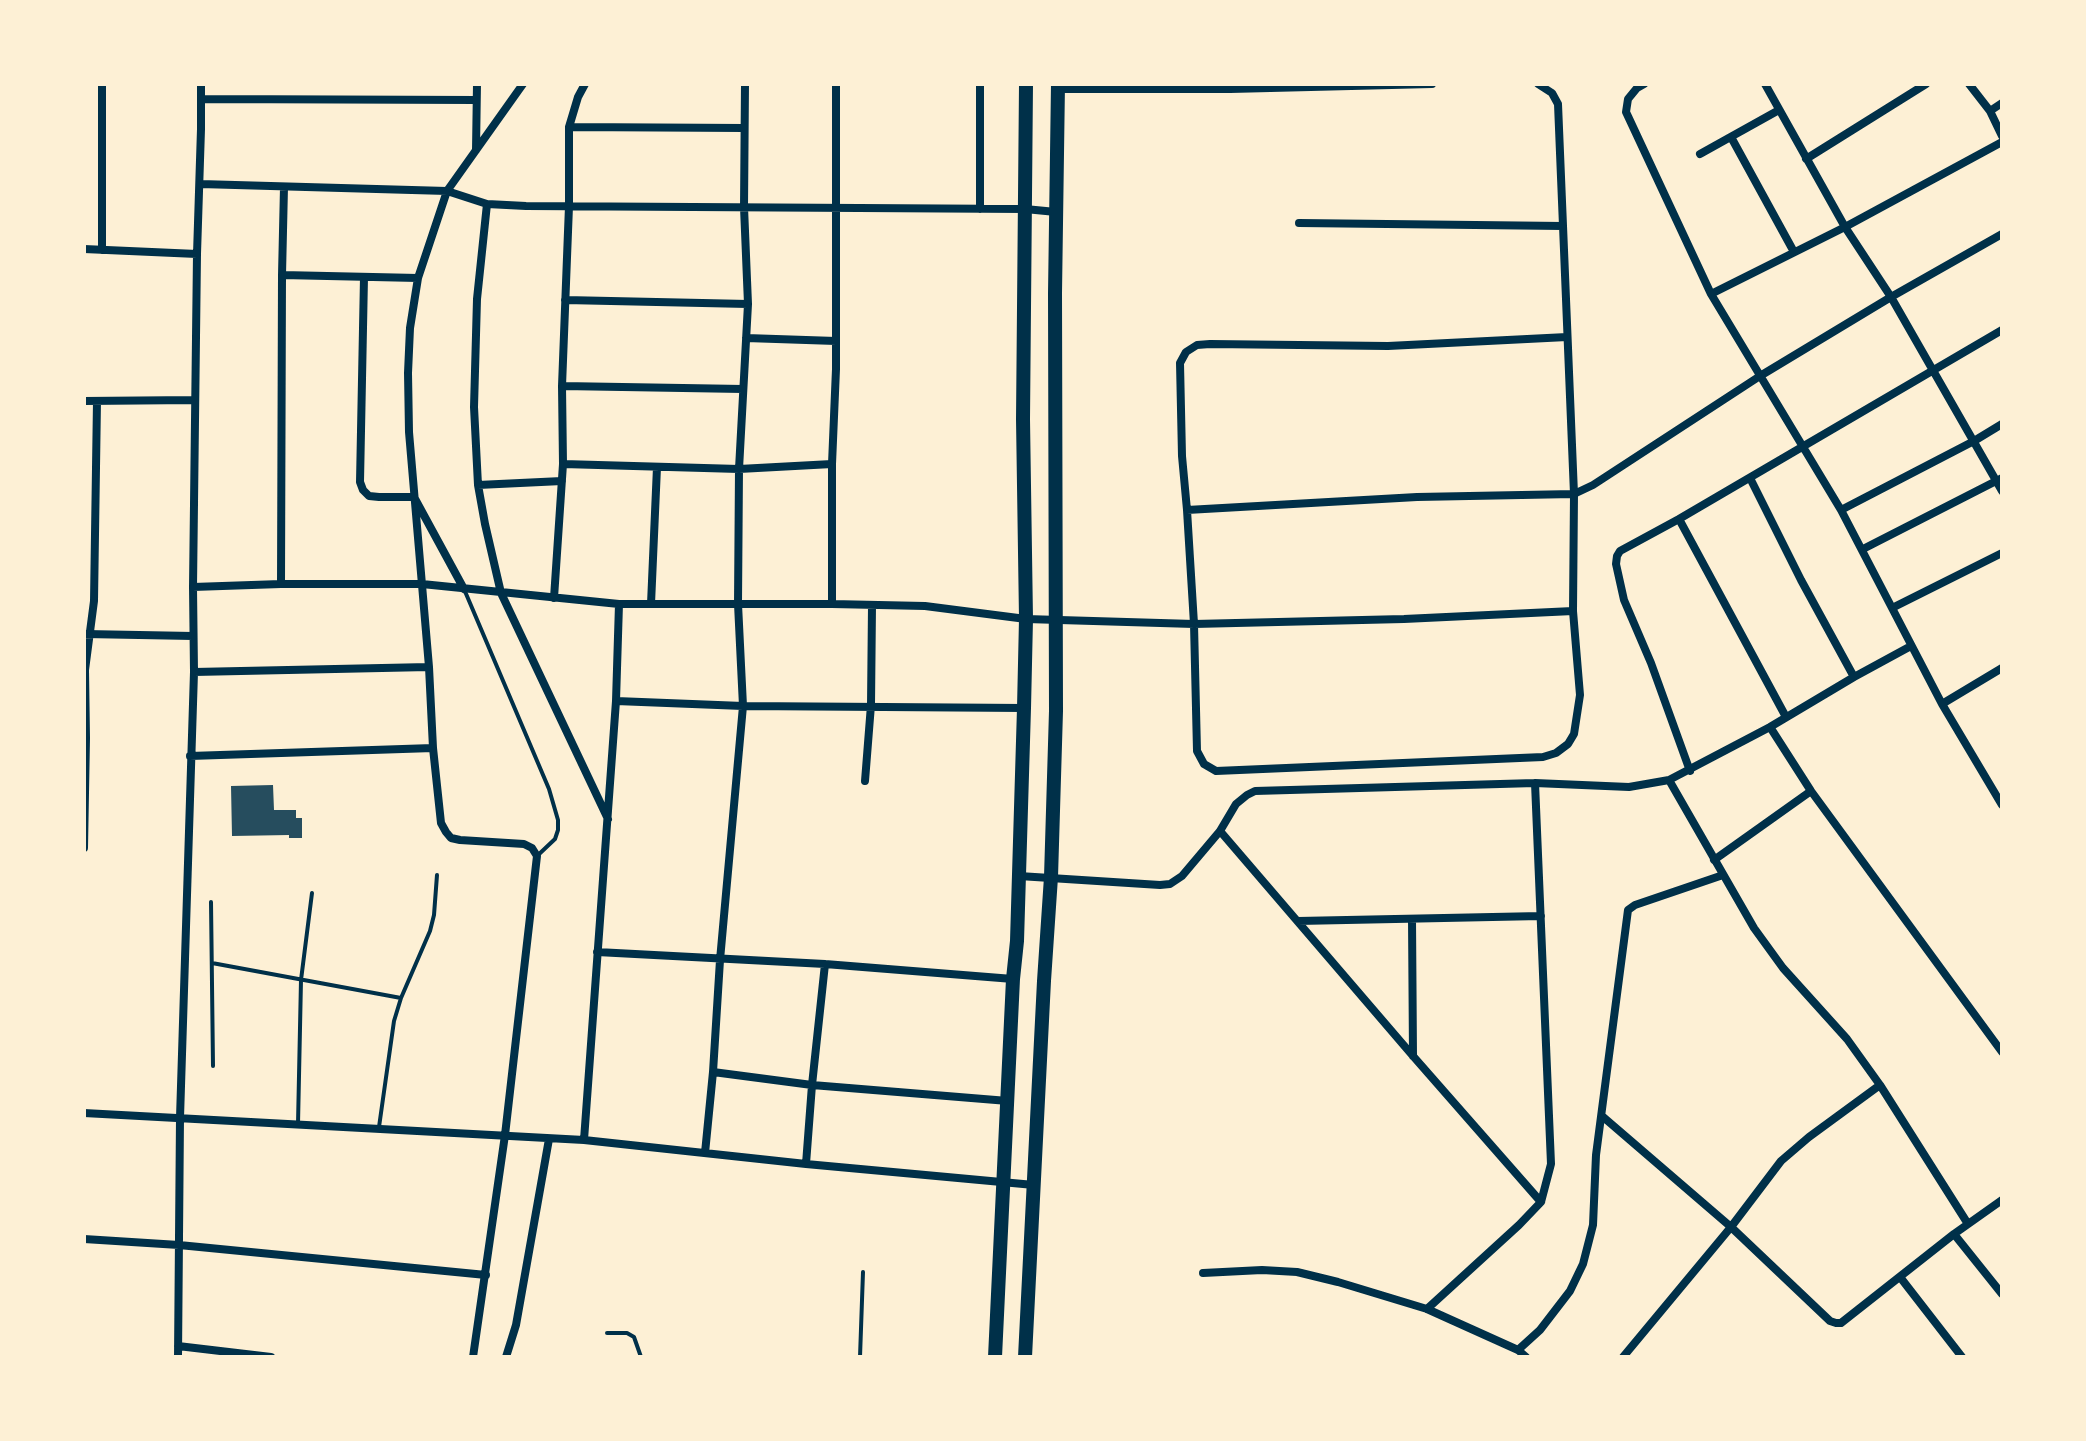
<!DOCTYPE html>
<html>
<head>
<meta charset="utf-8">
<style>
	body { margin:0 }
	#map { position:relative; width:2086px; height:1441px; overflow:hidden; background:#fdf0d5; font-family:Barlow,sans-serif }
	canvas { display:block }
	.frame { position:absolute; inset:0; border:86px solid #fdf0d5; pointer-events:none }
</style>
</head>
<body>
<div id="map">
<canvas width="2086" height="1441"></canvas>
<div class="frame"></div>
</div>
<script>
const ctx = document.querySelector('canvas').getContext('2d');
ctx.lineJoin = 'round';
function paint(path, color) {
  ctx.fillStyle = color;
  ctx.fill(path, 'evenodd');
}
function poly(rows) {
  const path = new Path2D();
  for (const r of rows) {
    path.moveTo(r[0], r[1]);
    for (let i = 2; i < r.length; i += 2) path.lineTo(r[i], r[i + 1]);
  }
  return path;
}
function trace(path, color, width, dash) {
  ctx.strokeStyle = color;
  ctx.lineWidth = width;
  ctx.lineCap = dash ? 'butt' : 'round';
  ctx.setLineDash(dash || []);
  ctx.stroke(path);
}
paint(poly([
	[273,785,274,810,296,810,296,818,302,818,302,838,289,838,289,835,232,836,231,786]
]), '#264d5e');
trace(poly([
	[464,589,549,789,558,820,558,830,555,839,537,856],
	[211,902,213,1066],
	[212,963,401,998],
	[298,1124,301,980,312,893],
	[379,1127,394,1021,401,998,430,931,434,915,437,875],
	[607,1333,627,1333,634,1337,641,1357],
	[860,1357,863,1272]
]), '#003049', 4);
trace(poly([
	[1538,84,1552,93,1558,104,1574,494,1573,611,1580,695,1574,734,1568,744,1556,753,1543,757,1216,771,1204,764,1197,751,1194,624,1187,510,1182,456,1180,363,1186,352,1197,345,1210,344,1388,346,1567,337],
	[1644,84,1637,88,1628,99,1626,112,1711,294,1841,510,1942,704,2002,805],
	[1765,84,1845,227,1891,297,2002,491],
	[1969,84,1990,111,2002,136],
	[1058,89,1230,89,1432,84],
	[201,99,476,100],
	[1990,111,2002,103],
	[569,127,744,128],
	[1731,137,1794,252],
	[476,150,477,84],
	[1700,154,1779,110],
	[1806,159,1926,84],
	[200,184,447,191,487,204,526,206,1025,209,1056,212],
	[487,204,477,299,474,407,478,485,485,524,501,593,608,819],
	[980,209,980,84],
	[1299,223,1563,226],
	[84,249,197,254],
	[102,250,102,84],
	[282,275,418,278],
	[364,277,360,482,363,490,369,496,379,497,414,497,464,589],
	[1711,294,1845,227,2002,142],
	[565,300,748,304],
	[746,338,836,341],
	[562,386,743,389],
	[84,401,195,400],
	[563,464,739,469,832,464],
	[1750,478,1801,580,1854,677],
	[478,485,562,481],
	[1187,510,1417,497,1574,494,1593,485,1760,376,1891,297,2002,234],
	[1841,510,1974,441,2002,424],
	[1679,519,1786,717],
	[1863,549,2002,478],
	[281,584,282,275,284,187],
	[193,587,281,584,422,584,619,604,832,604,925,606,1026,619,1194,624,1404,619,1573,611],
	[554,598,563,464,562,386,569,206,569,127,578,97,585,84],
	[651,604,657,467],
	[832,604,832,464,836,369,836,84],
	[1892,608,2002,553],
	[85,634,193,636],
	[194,672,429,667],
	[616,701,743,706,1024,708],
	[1942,704,2002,668],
	[1770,727,1811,791,2002,1052],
	[190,756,433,748],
	[1690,771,1651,663,1624,600,1616,564,1617,556,1620,551,1679,519,2002,330],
	[1669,780,1754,928,1783,968,1847,1039,1880,1085,1968,1224],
	[865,781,871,705,872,606],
	[1220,831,1413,1056,1541,1202],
	[84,848,86,738,85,670,94,601,97,401],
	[1714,860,1811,791],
	[1019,876,1160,885,1170,884,1182,876,1220,831,1236,804,1247,795,1255,791,1535,783,1629,787,1669,780,1770,727,1854,677,1911,646],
	[1412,919,1413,1056],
	[1298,921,1541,916],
	[597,952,825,964,1013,979],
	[713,1072,812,1085,1008,1101],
	[84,1113,584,1140,806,1164,1034,1185],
	[1602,1116,1731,1227,1830,1321,1836,1323,1841,1323,1954,1234,2002,1200],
	[584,1140,616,701,619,604],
	[705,1153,713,1072,720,960,743,706,738,604,739,469,748,304,744,207,745,84],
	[806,1164,812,1085,825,964],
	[1954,1234,2002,1294],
	[84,1239,179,1245,486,1275],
	[1203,1273,1262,1270,1297,1272,1338,1282,1427,1309,1518,1350,1526,1357],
	[1900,1277,1962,1357],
	[1427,1309,1519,1225,1541,1202,1551,1164,1535,783],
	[178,1346,271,1357],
	[1518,1350,1540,1330,1570,1291,1583,1264,1593,1225,1596,1155,1628,910,1635,905,1723,875],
	[178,1357,180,1118,194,672,193,587,197,254,201,129,201,84],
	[473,1357,505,1135,537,856,532,848,524,844,460,840,451,838,446,832,441,823,433,748,429,667,409,432,408,373,410,328,418,278,447,191,523,84],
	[506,1357,516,1325,549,1139],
	[1623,1357,1731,1227,1781,1161,1809,1137,1880,1085]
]), '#003049', 8);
trace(poly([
	[995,1357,1013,979,1017,941,1024,708,1026,619,1023,419,1026,84],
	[1025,1357,1044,981,1051,877,1056,711,1055,293,1058,84]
]), '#003049', 14);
</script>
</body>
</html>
